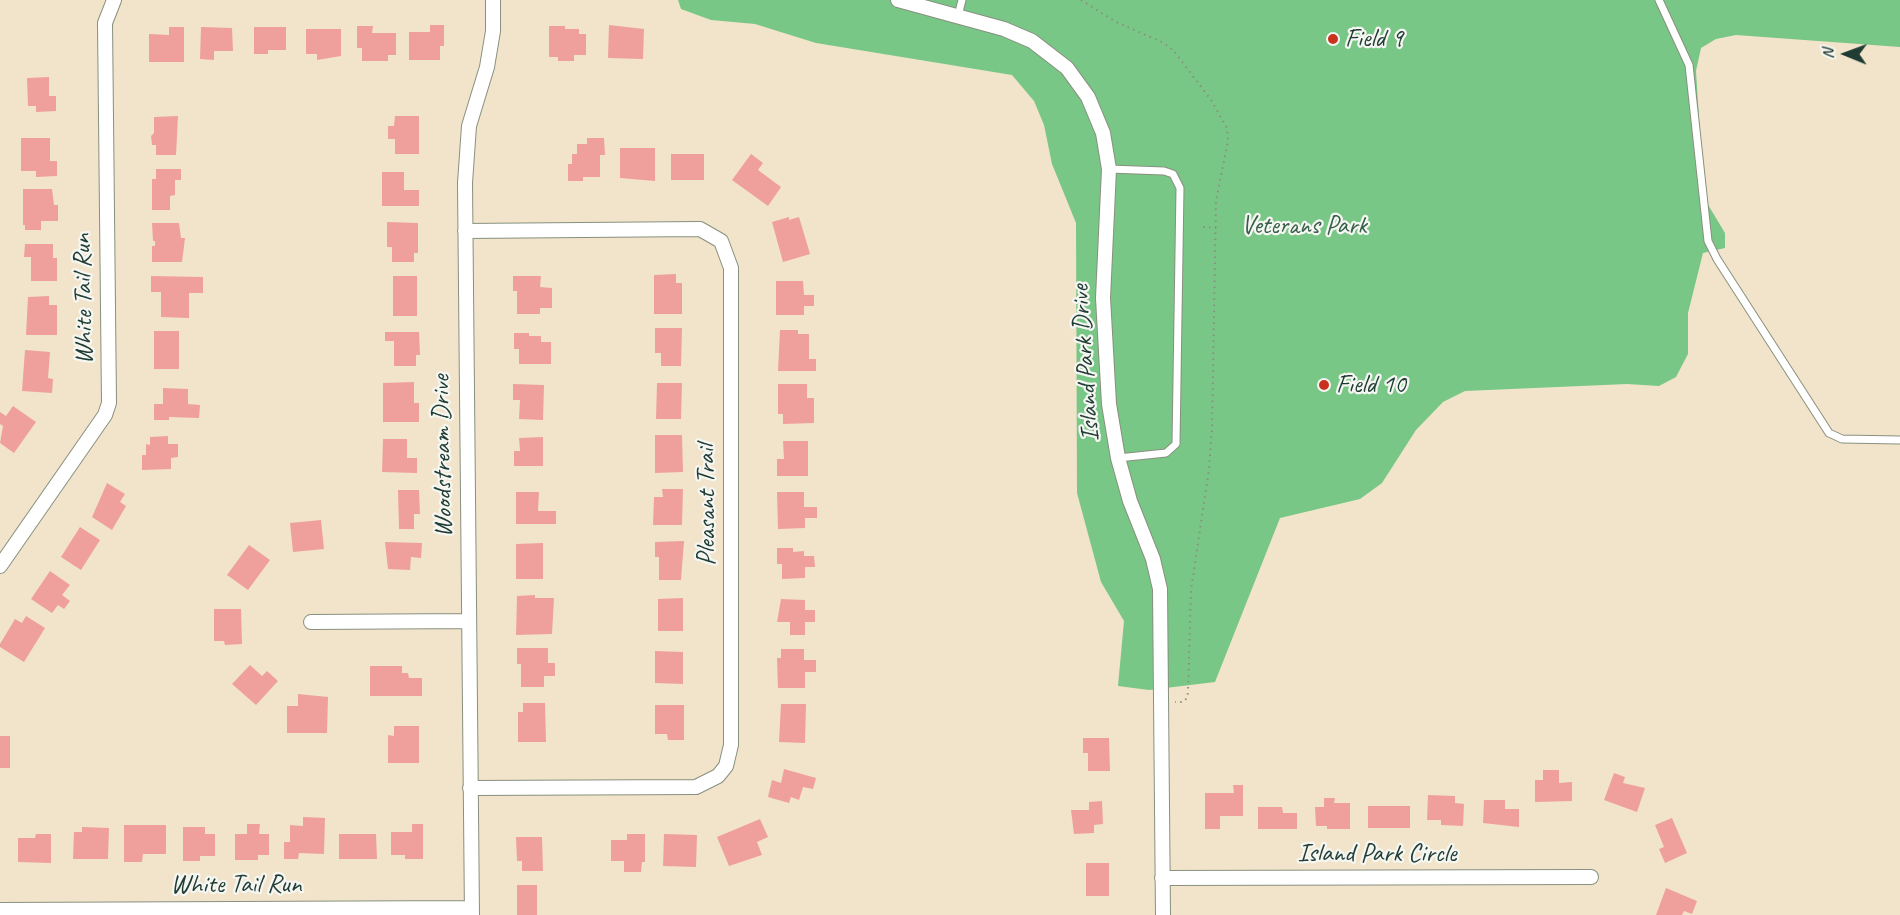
<!DOCTYPE html>
<html>
<head>
<meta charset="utf-8">
<style>
	body { margin:0 }
	#map { position:relative; width:1900px; height:915px; overflow:hidden; background:#f1e4ca; font-family:Caveat,sans-serif }
	canvas { display:block }
	.north { position:absolute; left:1816px; top:24px; width:60px; height:60px; -webkit-text-stroke:4px #f6f6f2; paint-order:stroke; rotate:271deg; font-size:16px; font-weight:700; line-height:24px; text-align:center; color:#1f3d34 }
	.north::after { content:''; display:block; margin:auto; width:21px; height:27px; background:#1f3d34; clip-path:polygon(50% 0,100% 100%,50% 72%,0 100%) }
</style>
</head>
<body>
<div id="map">
<canvas width="1900" height="915"></canvas>
<div class="north">N</div>
</div>
<script>
const ctx = document.querySelector('canvas').getContext('2d');
ctx.lineJoin = 'round';
function paint(path, color) {
  ctx.fillStyle = color;
  ctx.fill(path, 'evenodd');
}
function poly(rows) {
  const path = new Path2D();
  for (const r of rows) {
    path.moveTo(r[0], r[1]);
    for (let i = 2; i < r.length; i += 2) path.lineTo(r[i], r[i + 1]);
  }
  return path;
}
function trace(path, color, width, dash) {
  ctx.strokeStyle = color;
  ctx.lineWidth = width;
  ctx.lineCap = dash ? 'butt' : 'round';
  ctx.setLineDash(dash || []);
  ctx.stroke(path);
}
function write(font, color, halo, rows, align = 'center') {
  ctx.font = font + ' Caveat,sans-serif';
  ctx.lineWidth = 4.5;
  ctx.setLineDash([]);
  ctx.textBaseline = 'middle';
  ctx.strokeStyle = halo;
  ctx.fillStyle = color;
  for (const [text, x, y, turn = 0] of rows) {
    ctx.save();
    ctx.translate(x, y);
    ctx.rotate((+turn || 0) * Math.PI / 180);
    ctx.textAlign = isNaN(turn) ? turn : align;
    if (halo) ctx.strokeText(text, 0, 0);
    ctx.fillText(text, 0, 0);
    ctx.restore();
  }
}
paint(poly([
	[678,0,1900,0,1900,47,1736,35,1716,39,1701,48,1696,71,1702,165,1707,203,1725,233,1725,248,1703,253,1688,313,1688,354,1676,377,1659,386,1627,384,1465,391,1443,402,1416,430,1382,483,1360,499,1280,518,1215,682,1149,690,1118,686,1124,621,1101,582,1077,493,1076,223,1052,164,1044,125,1034,101,1012,75,816,43,755,24,711,20,681,9]
]), '#79c786');
paint(poly([
	[430,25,444,25,444,46,440,46,440,60,409,60,409,32,430,32],
	[609,25,644,29,643,59,608,58],
	[357,26,373,26,372,33,396,33,396,55,388,55,388,61,362,61,362,48,357,48],
	[549,26,565,26,565,29,579,29,579,34,586,34,586,55,574,55,574,61,558,61,558,57,549,57],
	[169,27,184,27,184,62,149,62,149,34,169,35],
	[201,27,232,28,233,51,214,51,214,60,200,59],
	[254,27,286,27,286,50,268,50,268,54,254,54],
	[306,29,341,29,341,56,317,60,317,54,306,54],
	[49,77,49,96,56,96,56,111,36,112,36,106,28,106,27,78],
	[178,116,176,155,156,155,156,145,152,145,151,136,154,133,154,117],
	[395,116,419,116,419,154,395,154,395,139,388,139,388,126,394,126],
	[21,138,50,138,50,161,57,161,57,176,36,177,36,171,21,171],
	[587,138,604,138,605,155,600,155,600,177,583,177,583,181,568,181,568,164,572,164,572,154,577,154,577,144,587,144],
	[620,148,655,148,655,181,620,178],
	[671,154,704,154,704,180,671,180],
	[751,154,763,163,758,170,781,187,768,206,732,180],
	[156,169,181,169,181,180,175,180,175,195,170,196,170,210,152,210,152,179,156,179],
	[382,172,404,172,404,190,419,190,419,206,382,206],
	[23,189,52,189,54,205,58,205,58,221,41,221,41,230,25,230,25,225,23,225],
	[789,217,789,220,799,217,810,254,783,262,772,222],
	[387,222,418,223,418,253,414,253,414,262,392,262,392,247,387,247],
	[152,223,179,223,181,238,185,238,182,262,152,262,152,246,155,246,155,241,153,241],
	[25,244,53,244,53,258,57,258,57,281,31,281,31,257,24,257],
	[676,274,676,283,682,283,682,314,654,314,654,275],
	[151,276,203,277,203,293,189,293,189,318,161,317,161,292,151,292],
	[393,276,417,276,417,316,393,316],
	[513,276,541,276,540,287,552,288,552,308,540,308,540,314,517,314,517,291,513,291],
	[776,281,803,281,804,295,814,295,814,306,804,306,804,315,776,315],
	[49,296,49,305,57,305,57,335,26,335,28,297],
	[655,328,682,328,681,366,661,366,661,353,655,353],
	[780,330,798,330,798,334,809,334,809,359,816,359,816,371,778,371],
	[154,331,179,331,179,369,154,369],
	[385,332,419,332,420,355,416,355,416,366,394,366,394,341,385,341],
	[514,333,529,333,529,336,541,336,541,342,551,342,551,364,519,364,519,349,514,349],
	[25,350,50,352,48,378,53,379,52,393,22,391],
	[414,382,414,403,419,403,419,422,383,422,383,383],
	[657,383,682,383,681,419,656,419],
	[513,384,544,385,543,420,519,419,520,400,513,400],
	[778,384,807,384,807,398,814,398,814,423,783,424,783,414,778,414],
	[163,388,188,389,188,404,200,405,199,418,169,417,169,420,154,420,154,404,163,404],
	[13,406,36,422,14,453,0,443,3,426,0,424,0,412,6,416],
	[655,435,682,435,683,472,655,473],
	[168,436,168,444,178,444,178,457,171,458,171,469,142,470,142,455,146,455,146,444,150,445,150,437],
	[543,437,543,466,514,466,514,451,520,451,519,438],
	[383,439,407,439,407,458,417,458,417,473,382,472],
	[783,441,808,441,808,476,777,476,777,459,784,459],
	[107,483,125,494,120,502,126,506,112,530,92,517],
	[662,489,683,489,682,525,653,525,654,497,663,497],
	[398,490,419,490,420,514,414,514,414,529,399,529],
	[516,492,539,492,538,511,556,511,556,524,516,524],
	[777,492,804,492,804,507,817,507,817,518,805,518,805,528,778,529],
	[321,520,324,549,293,552,290,523],
	[80,527,100,540,81,570,61,557],
	[684,541,681,580,659,580,659,557,655,557,655,542],
	[385,542,422,543,421,558,411,557,410,570,388,569],
	[543,543,543,579,516,579,516,544],
	[249,545,270,560,248,590,227,575],
	[777,548,793,548,793,552,804,551,804,556,814,556,815,567,805,567,805,578,782,579,782,564,777,564],
	[50,571,70,585,62,595,70,601,64,609,58,605,52,613,31,599],
	[535,595,535,598,554,598,552,634,516,635,517,596],
	[683,598,683,631,658,631,658,599],
	[781,599,805,600,805,610,815,610,815,622,805,622,805,635,790,635,790,622,777,622],
	[214,609,241,609,242,644,225,645,224,641,214,641],
	[26,616,45,628,24,662,0,647,0,644,15,619,22,623],
	[517,648,548,648,548,663,555,663,555,676,544,676,544,687,521,687,521,664,517,664],
	[781,649,804,649,804,660,816,660,816,672,805,672,805,688,778,688,777,658,781,658],
	[655,651,683,652,683,684,655,683],
	[250,665,262,676,267,671,278,681,256,705,232,684],
	[370,666,402,666,402,673,408,673,409,678,422,678,422,696,370,696],
	[298,694,328,697,327,733,287,733,287,706,298,706],
	[523,703,545,703,546,742,518,742,518,712,523,712],
	[781,704,806,704,805,743,779,742],
	[655,705,684,705,684,740,668,740,667,734,655,734],
	[394,726,419,726,419,763,388,763,388,735,394,736],
	[0,736,10,736,10,768,0,768],
	[1083,738,1109,738,1110,771,1088,771,1088,753,1083,753],
	[784,769,816,778,813,789,803,787,799,800,791,797,789,803,768,797,772,780,781,783],
	[1543,770,1559,770,1559,783,1572,782,1572,801,1535,802,1535,780,1543,780],
	[1614,773,1625,777,1623,783,1645,788,1637,812,1604,800],
	[1233,785,1243,785,1243,816,1220,816,1220,829,1205,829,1205,793,1234,793],
	[1428,795,1455,796,1455,803,1464,804,1463,826,1441,825,1441,820,1427,820],
	[1324,798,1335,798,1334,803,1350,803,1350,829,1327,829,1327,826,1316,826,1315,807,1324,807],
	[1484,800,1505,800,1505,809,1519,809,1519,827,1483,823],
	[1102,801,1103,824,1094,825,1094,833,1074,834,1071,810,1089,810,1089,802],
	[1368,806,1410,806,1410,828,1368,828],
	[1258,807,1282,807,1283,813,1297,813,1297,829,1258,829],
	[303,817,325,818,324,854,299,853,298,859,284,859,284,842,290,842,290,825,303,826],
	[1672,818,1687,853,1665,863,1659,849,1664,847,1655,825],
	[760,819,768,837,757,842,762,855,729,866,717,837],
	[247,824,260,824,259,834,269,834,269,855,258,855,258,860,235,860,235,834,247,834],
	[412,824,423,824,423,859,405,859,405,855,391,855,391,832,412,832],
	[124,825,166,825,166,854,143,854,142,862,124,862],
	[82,827,109,828,108,859,73,859,74,832,82,832],
	[183,827,205,827,205,834,215,834,215,856,200,856,200,861,183,861],
	[36,834,51,834,51,863,18,862,18,838,35,838],
	[339,834,376,834,377,859,339,859],
	[627,834,645,834,645,862,642,862,641,872,624,872,624,861,611,861,611,840,627,840],
	[664,834,697,835,696,867,663,866],
	[516,837,542,837,543,871,522,871,522,861,517,861],
	[1086,863,1109,863,1109,896,1086,896],
	[517,885,537,885,537,915,517,915],
	[1666,888,1697,901,1692,914,1684,911,1682,915,1656,915]
]), '#efa09c');
const service = poly([
	[1659,0,1689,65,1708,241,1717,259,1829,433,1842,439,1900,440],
	[958,16,962,0],
	[1109,169,1164,171,1173,174,1180,188,1176,444,1166,453,1118,458]
]);
const minor = poly([
	[898,0,1004,29,1032,41,1067,68,1088,97,1103,133,1109,169,1103,298,1109,404,1118,458,1130,501,1153,559,1160,589,1163,915],
	[465,231,700,229,721,241,731,268,731,745,726,766,718,776,696,787,470,788],
	[0,566,105,415,109,403,105,23,114,0],
	[311,622,469,621],
	[1162,878,1591,877],
	[0,910,472,908],
	[472,915,465,183,469,126,487,67,493,31,493,0]
]);
trace(service, '#88907f', 9);
trace(minor, '#88907f', 16);
trace(poly([
	[1081,0,1116,22,1164,43,1174,51,1211,100,1227,128,1228,141,1216,201,1212,428,1209,469,1191,590,1188,692,1187,698,1183,702,1175,702],
	[1203,227,1216,228]
]), '#88907f', 2, [1.5, 4.5]);
trace(service, '#fff', 7);
trace(minor, '#fff', 14);
for (const [x, y, r, color] of [
	[1333,39,6,"#c8321e"],
	[1324,385,6,"#c8321e"]
]) {
  const dot = new Path2D();
  dot.arc(x, y, r, 0, 2 * Math.PI);
  ctx.fillStyle = color;
  ctx.fill(dot);
  trace(dot, '#f6f6f2', 2);
}
write('26px', '#1f3d34', '#f6f6f2', [
	["Field 9",1345,39],
	["Field 10",1336,385]
], 'left');
write('26px', '#366048', '#f6f6f2', [
	["Veterans Park",1304,226]
]);
write('26px', '#1f3d34', '#f6f6f2', [
	["White Tail Run",84,299,-91],
	["Island Park Drive",1086,363,-94],
	["Woodstream Drive",443,456,-91],
	["Pleasant Trail",707,505,-90],
	["Island Park Circle",1377,854],
	["White Tail Run",236,885]
]);
</script>
</body>
</html>
